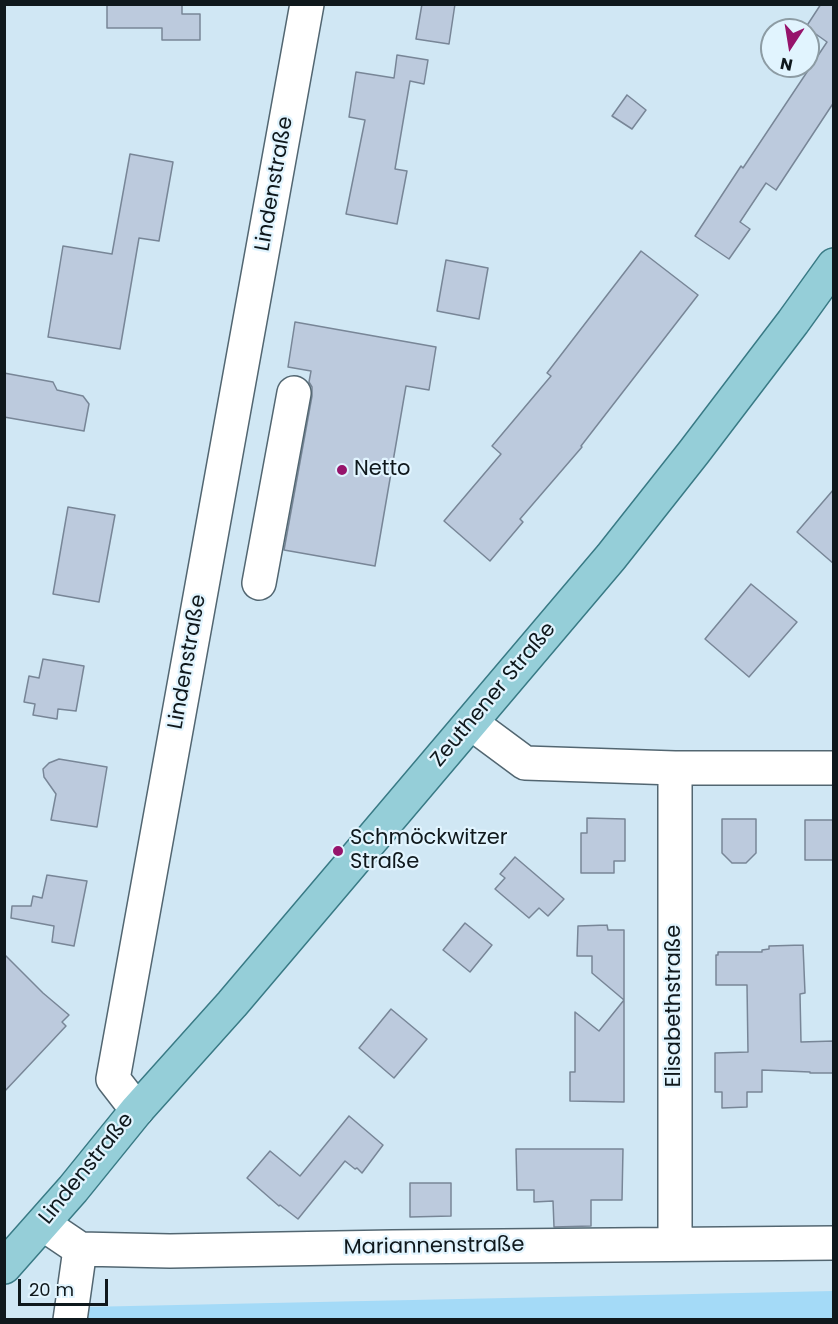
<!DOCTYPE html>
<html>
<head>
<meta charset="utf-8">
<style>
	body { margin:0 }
	#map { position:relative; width:838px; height:1324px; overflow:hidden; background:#d0e7f4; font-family:Poppins,sans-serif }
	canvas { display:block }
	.frame { position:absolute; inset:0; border:6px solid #0f181c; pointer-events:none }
	.north { position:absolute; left:760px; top:18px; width:60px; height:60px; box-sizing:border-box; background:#e1f4fe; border:2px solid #8d9ca4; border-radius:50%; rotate:192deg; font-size:16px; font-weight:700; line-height:24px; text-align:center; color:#0f181c }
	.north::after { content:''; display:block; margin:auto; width:21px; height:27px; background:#96136b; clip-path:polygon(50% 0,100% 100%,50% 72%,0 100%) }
	.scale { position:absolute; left:18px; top:1279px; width:90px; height:27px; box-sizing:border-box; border:3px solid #0f181c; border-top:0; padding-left:8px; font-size:18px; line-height:21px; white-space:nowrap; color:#0f181c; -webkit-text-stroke:4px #e1f4fe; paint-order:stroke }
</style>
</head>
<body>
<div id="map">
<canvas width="838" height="1324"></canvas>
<div class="frame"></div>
<div class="north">N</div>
<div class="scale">20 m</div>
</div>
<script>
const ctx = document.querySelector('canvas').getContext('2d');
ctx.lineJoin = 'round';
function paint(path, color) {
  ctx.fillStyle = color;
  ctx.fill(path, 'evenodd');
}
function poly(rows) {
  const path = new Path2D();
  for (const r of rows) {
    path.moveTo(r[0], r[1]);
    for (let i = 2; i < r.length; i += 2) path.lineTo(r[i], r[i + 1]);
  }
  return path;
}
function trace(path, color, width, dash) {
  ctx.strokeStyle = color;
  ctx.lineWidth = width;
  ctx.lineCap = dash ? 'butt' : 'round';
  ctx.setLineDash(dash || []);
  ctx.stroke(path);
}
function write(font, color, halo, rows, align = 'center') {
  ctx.font = font + ' Poppins,sans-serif';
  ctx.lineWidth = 4.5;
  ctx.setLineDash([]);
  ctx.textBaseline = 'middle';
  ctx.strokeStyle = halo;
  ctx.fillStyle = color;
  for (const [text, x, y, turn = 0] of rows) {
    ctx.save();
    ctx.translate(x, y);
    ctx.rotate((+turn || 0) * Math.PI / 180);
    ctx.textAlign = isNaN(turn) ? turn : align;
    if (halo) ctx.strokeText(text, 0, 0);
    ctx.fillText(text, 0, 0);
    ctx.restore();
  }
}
paint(poly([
	[834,1291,833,1320,82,1320,84,1307]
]), '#a4daf7');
const building = poly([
	[107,4,182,4,182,14,200,14,200,40,162,40,162,28,107,28,107,4],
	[422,4,455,4,449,44,416,39,422,4],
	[821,4,834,4,834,102,776,190,766,183,740,222,750,229,729,259,695,236,741,166,743,168,827,42,806,27,821,4],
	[397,55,428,60,424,84,410,81,395,169,407,171,397,224,346,214,365,120,349,117,356,72,394,78,397,55],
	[627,95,646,110,632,129,612,116,627,95],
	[130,154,173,162,159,241,139,238,120,349,48,337,63,246,112,254,130,154],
	[641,251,698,295,581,446,582,447,520,519,523,522,490,561,444,521,501,454,492,446,551,376,547,373,641,251],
	[446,260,488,268,479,319,437,311,446,260],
	[295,322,436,347,429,390,406,386,375,566,284,550,312,396,312,387,309,382,311,371,288,367,295,322],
	[4,373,53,382,57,390,83,396,89,404,84,431,4,417,4,373],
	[834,489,834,564,797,532,834,489],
	[68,507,115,515,99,602,53,594,68,507],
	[751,584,797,622,749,677,705,639,751,584],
	[43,659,84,666,76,711,58,709,57,719,33,715,35,704,24,702,29,676,39,678,43,659],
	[59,759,107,767,97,827,51,820,56,794,44,777,43,769,49,763,59,759],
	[587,818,625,819,625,861,614,861,614,873,581,873,581,833,587,833,587,818],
	[722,819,756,819,756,853,746,863,732,863,722,853,722,819],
	[805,820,834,820,834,860,805,860,805,820],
	[515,857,564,899,548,916,539,908,529,918,495,889,505,878,500,874,515,857],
	[47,875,87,881,74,946,52,942,54,926,11,918,12,906,31,906,33,896,42,898,47,875],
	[465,923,492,945,470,972,443,950,465,923],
	[607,925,608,930,624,930,624,1102,570,1101,570,1072,575,1072,575,1012,599,1031,624,1000,592,973,592,956,577,956,578,926,607,925],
	[803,945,805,993,800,994,801,1042,834,1041,834,1073,810,1073,810,1072,762,1070,762,1092,747,1092,747,1107,722,1108,722,1092,715,1092,715,1053,748,1052,747,985,716,985,716,955,718,955,718,952,762,952,762,950,769,949,769,946,803,945],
	[4,954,43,993,69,1015,62,1022,66,1026,4,1092,4,954],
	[391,1009,427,1039,394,1078,359,1048,391,1009],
	[349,1116,383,1145,362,1173,357,1168,355,1169,345,1161,298,1219,280,1205,279,1206,247,1178,270,1151,300,1176,349,1116],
	[516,1149,623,1149,622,1200,591,1200,591,1226,554,1227,553,1201,534,1202,534,1190,517,1190,516,1149],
	[410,1183,451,1183,451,1216,410,1217,410,1183]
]);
paint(building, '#bccadd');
trace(building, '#788697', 1.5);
const minor = poly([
	[259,583,294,393],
	[471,723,525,763,675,768,834,768],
	[675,768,675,1244],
	[137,1110,113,1079,307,4],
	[43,1224,80,1249,170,1251,392,1247,834,1243],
	[70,1320,80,1249]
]);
const major = poly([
	[4,1267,73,1189,137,1110,232,1004,344,872,611,557,694,452,793,322,834,265]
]);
trace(minor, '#526671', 36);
trace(major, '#397a85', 36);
trace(minor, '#fff', 33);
trace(major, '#95ced8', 33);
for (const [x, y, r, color] of [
	[342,470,6,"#96136b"],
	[338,851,6,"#96136b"]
]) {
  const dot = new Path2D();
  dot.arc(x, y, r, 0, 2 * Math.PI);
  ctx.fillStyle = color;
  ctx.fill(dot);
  trace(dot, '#e1f4fe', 2);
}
write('21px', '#0f181c', '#e1f4fe', [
	["Lindenstraße",275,184,-80],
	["Lindenstraße",188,662,-80],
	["Zeuthener Straße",494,695,-50],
	["Elisabethstraße",675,1006,-90],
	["Lindenstraße",87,1169,-51],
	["Mariannenstraße",434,1247,-1]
]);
write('21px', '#0f181c', '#e1f4fe', [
	["Netto",354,470],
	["Schmöckwitzer",350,839],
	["Straße",350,863]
], 'left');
</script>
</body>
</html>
